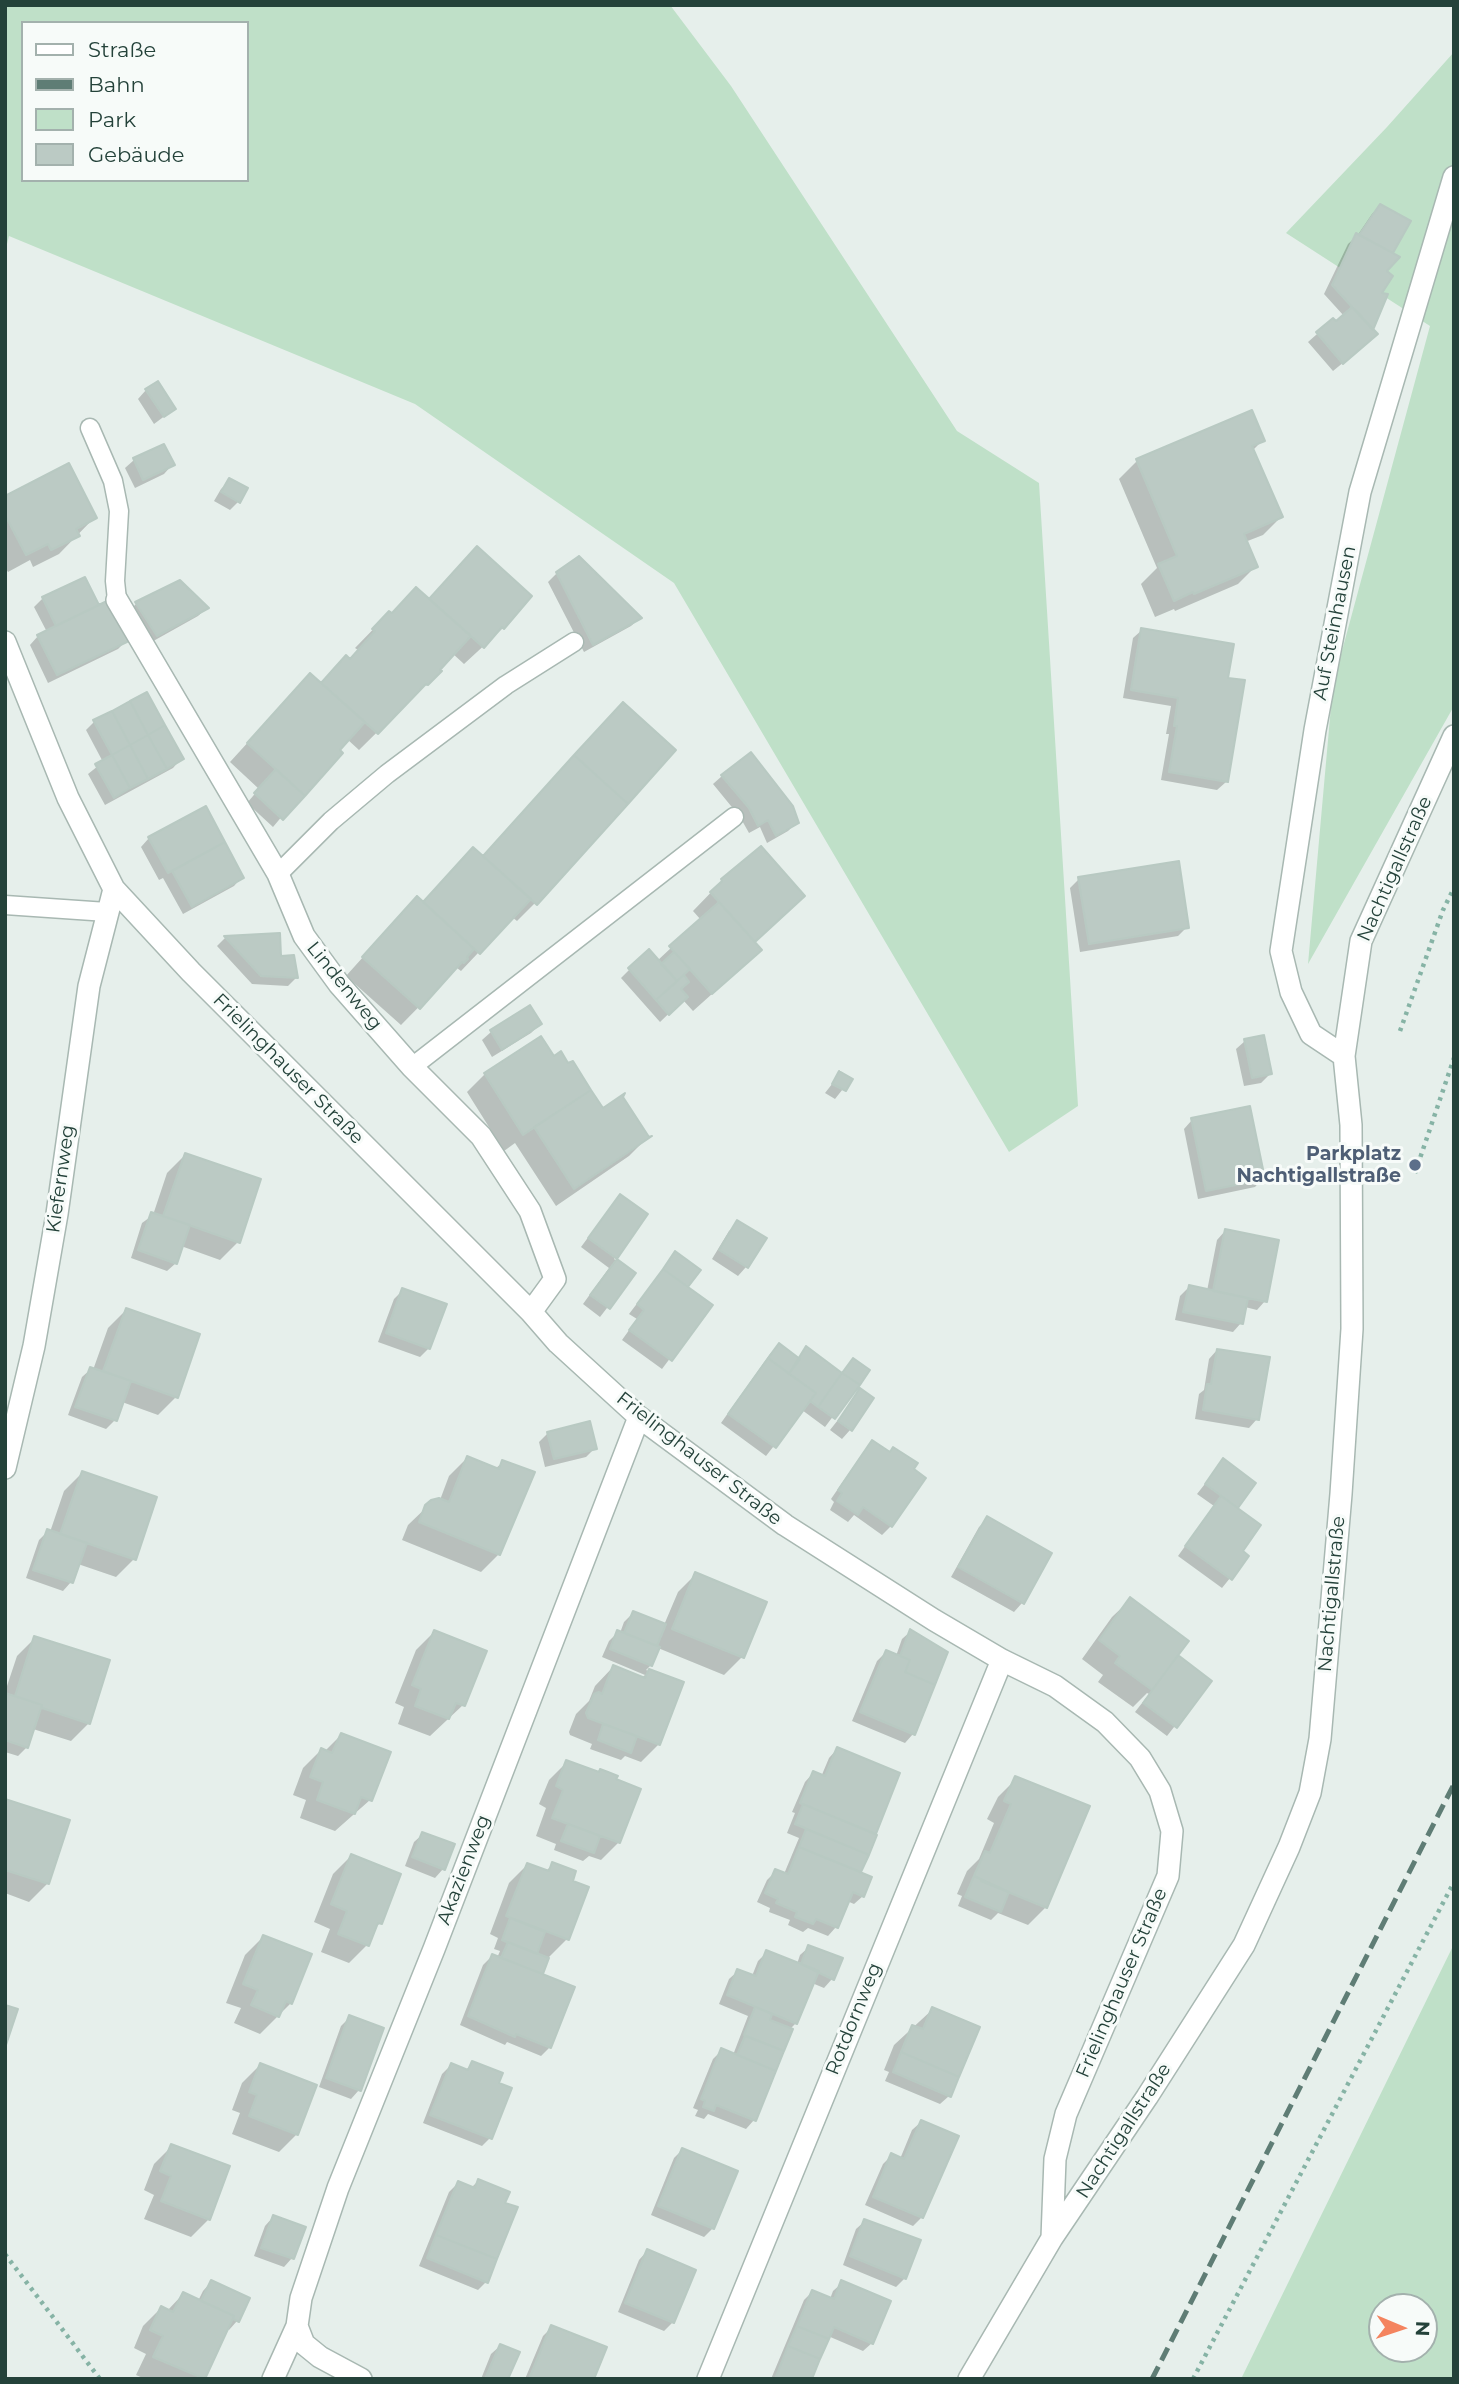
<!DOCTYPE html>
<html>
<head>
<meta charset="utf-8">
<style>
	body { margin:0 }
	#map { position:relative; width:1459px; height:2384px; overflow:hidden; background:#e6efeb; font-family:Montserrat,sans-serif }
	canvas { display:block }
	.frame { position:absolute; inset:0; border:7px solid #24423a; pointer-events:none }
	.legend { position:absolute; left:21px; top:21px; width:228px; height:161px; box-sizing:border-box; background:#f7fbf9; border:2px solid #a3b1ad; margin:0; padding:9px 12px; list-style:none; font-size:21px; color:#24423a }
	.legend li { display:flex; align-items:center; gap:14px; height:35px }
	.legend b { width:35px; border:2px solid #a3b1ad }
	.north { position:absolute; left:1368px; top:2293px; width:70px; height:70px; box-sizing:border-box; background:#f7fbf9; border:2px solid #a3b1ad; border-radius:50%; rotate:92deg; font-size:19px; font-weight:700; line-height:28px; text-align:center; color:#24423a }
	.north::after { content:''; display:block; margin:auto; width:24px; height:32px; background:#f4845f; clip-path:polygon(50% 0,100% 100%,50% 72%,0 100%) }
</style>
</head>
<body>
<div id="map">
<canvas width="1459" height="2384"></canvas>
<div class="frame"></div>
<ul class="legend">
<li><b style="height:9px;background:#fff"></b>Straße</li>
<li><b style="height:9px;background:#5f7d75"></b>Bahn</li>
<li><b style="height:19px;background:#bfe0c8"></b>Park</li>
<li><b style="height:19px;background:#bbcac4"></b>Gebäude</li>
</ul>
<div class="north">N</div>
</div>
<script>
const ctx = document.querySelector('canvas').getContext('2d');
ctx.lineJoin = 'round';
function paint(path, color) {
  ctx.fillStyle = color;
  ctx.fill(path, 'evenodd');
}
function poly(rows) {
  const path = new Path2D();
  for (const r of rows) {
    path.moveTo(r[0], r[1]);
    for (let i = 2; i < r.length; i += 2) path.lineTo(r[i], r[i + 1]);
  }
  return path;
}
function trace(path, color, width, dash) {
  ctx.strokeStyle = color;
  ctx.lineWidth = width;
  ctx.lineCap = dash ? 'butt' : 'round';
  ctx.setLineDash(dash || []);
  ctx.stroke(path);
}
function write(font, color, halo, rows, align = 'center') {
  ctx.font = font + ' Montserrat,sans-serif';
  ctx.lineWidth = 6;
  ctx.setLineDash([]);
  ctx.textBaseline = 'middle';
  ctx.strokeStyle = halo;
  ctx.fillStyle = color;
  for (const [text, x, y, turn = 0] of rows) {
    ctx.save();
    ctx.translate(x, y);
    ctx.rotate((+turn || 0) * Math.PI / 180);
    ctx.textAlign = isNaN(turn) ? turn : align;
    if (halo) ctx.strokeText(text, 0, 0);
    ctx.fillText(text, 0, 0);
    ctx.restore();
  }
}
paint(poly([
	[5,5,670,5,731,86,957,431,1039,483,1078,1106,1009,1152,674,583,415,404,9,236,5,252],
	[23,23,247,23,247,180,23,180],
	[1454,52,1454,706,1308,964,1333,684,1430,326,1286,233,1387,127],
	[1454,1944,1454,2379,1241,2379],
	[1382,2307,1424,2307,1424,2349,1382,2349]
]), '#bfe0c8');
paint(poly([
	[1380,206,1408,222,1391,254,1385,271,1367,343,1333,371,1308,342,1333,320,1336,323,1344,316,1324,294,1348,244,1357,236,1372,214],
	[146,390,174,409,154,424,138,399],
	[1263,440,1252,451,1281,517,1263,535,1245,542,1256,566,1238,584,1175,611,1174,609,1155,617,1141,584,1157,568,1119,479,1137,461],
	[134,460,172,465,164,474,135,488,125,468],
	[230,480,238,502,230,510,214,501,221,489],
	[5,498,94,518,59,554,33,567,30,560,8,572,5,567],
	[460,566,503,628,464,664,452,653,437,670,439,671,359,750,347,739,273,827,247,803,259,789,230,762,293,693,320,684,349,660,358,650,355,648,389,613,391,615,429,600],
	[557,573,640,618,631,626,584,652,548,582],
	[84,579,98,608,127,640,118,649,48,683,30,645,38,636,47,632,34,607,43,598],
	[136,604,207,608,198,616,148,644,128,612],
	[1142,630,1226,679,1226,782,1217,790,1161,780,1169,734,1166,734,1171,706,1123,698,1133,638],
	[94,722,181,759,173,768,105,805,88,774,103,762,86,730],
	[674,750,535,903,517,921,512,917,461,971,457,968,401,1025,346,976,399,917,422,903,482,857],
	[722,776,797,822,788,831,767,843,760,827,749,833,740,817,713,784],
	[205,808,242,877,234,886,183,914,163,878,159,880,141,847,149,838],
	[1079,879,1187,927,1178,936,1080,952,1070,888],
	[722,881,785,914,753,943,741,968,693,1011,683,1000,660,1022,621,978,630,969,657,961,701,920,693,911],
	[278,934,280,958,296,978,288,986,252,984,217,946,225,938],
	[530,1007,540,1024,531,1033,492,1057,482,1040,491,1032],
	[1245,1041,1270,1074,1261,1083,1244,1086,1236,1049],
	[553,1058,602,1110,647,1138,629,1156,556,1206,515,1143,504,1151,467,1092,485,1074],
	[840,1074,850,1080,835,1099,825,1093],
	[1192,1120,1263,1178,1255,1187,1198,1199,1184,1129],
	[185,1155,238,1242,220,1260,181,1246,176,1263,167,1271,131,1258,142,1223,153,1215,167,1173],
	[612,1205,646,1215,614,1259,634,1273,600,1317,583,1304,609,1268,581,1247],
	[738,1223,764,1239,746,1267,738,1276,712,1259,729,1231],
	[1225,1231,1265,1301,1257,1310,1245,1307,1241,1323,1233,1332,1175,1320,1180,1296,1189,1287,1207,1291,1217,1240],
	[675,1254,686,1287,710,1305,662,1369,622,1340,637,1319,629,1314],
	[403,1290,444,1305,429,1348,420,1357,378,1342,394,1299],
	[126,1310,176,1397,158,1415,122,1402,115,1420,106,1429,68,1415,82,1377,91,1369,93,1370,108,1328],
	[779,1346,797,1359,806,1349,841,1374,854,1360,868,1370,825,1427,802,1410,766,1456,721,1423,770,1354],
	[1217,1350,1257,1419,1249,1428,1195,1419,1199,1394,1204,1390,1209,1359],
	[861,1391,872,1399,850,1430,842,1439,830,1430],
	[548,1433,595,1448,586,1457,545,1467,539,1442],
	[872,1442,924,1478,891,1526,882,1535,854,1515,848,1522,830,1510,834,1502,831,1499,864,1451],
	[467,1458,495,1469,503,1462,499,1554,481,1572,402,1540,408,1525,432,1502,440,1500,449,1476],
	[1223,1461,1254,1483,1236,1509,1240,1552,1247,1557,1222,1588,1178,1556,1214,1506,1197,1494],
	[82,1473,134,1559,116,1577,78,1564,71,1582,63,1591,26,1578,39,1540,48,1531,50,1532,64,1491],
	[988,1518,1050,1554,1022,1603,1014,1612,951,1577,979,1527],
	[696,1574,765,1603,742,1657,724,1675,658,1648,651,1665,646,1670,682,1683,659,1744,641,1762,625,1756,621,1760,590,1749,592,1744,570,1735,569,1732,576,1714,589,1701,595,1686,613,1667,641,1678,645,1675,602,1657,609,1641,618,1632,620,1633,624,1622,633,1613,664,1625,678,1592],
	[1130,1600,1175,1656,1210,1681,1167,1736,1135,1712,1149,1694,1147,1693,1133,1707,1098,1682,1103,1675,1082,1659,1112,1617],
	[911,1631,913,1734,905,1743,852,1721,877,1661,886,1652,896,1656,902,1639],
	[434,1632,463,1705,430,1736,398,1724,404,1707,395,1703,416,1650],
	[35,1638,89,1723,71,1741,33,1729,27,1747,18,1756,5,1752,5,1692,17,1656],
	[341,1735,370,1800,335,1831,300,1818,306,1800,293,1795,303,1768,321,1750,325,1751],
	[837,1749,898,1774,859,1873,863,1896,854,1904,847,1901,836,1927,828,1936,808,1928,803,1932,788,1925,790,1920,769,1912,770,1908,757,1902,767,1880,776,1871,784,1874,799,1838,787,1833,795,1813,792,1812,805,1782,813,1773,821,1777,829,1758],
	[567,1762,619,1842,601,1860,589,1856,583,1861,554,1850,556,1844,536,1836,546,1808,539,1804,549,1780],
	[1016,1779,1046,1907,1028,1925,998,1913,991,1920,958,1906,962,1896,957,1894,967,1871,979,1859,994,1823,987,1819,998,1797],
	[5,1800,68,1821,47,1884,29,1902,5,1893],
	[423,1834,443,1869,435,1878,405,1866,414,1842],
	[351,1856,380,1923,373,1930,367,1945,349,1963,321,1952,330,1929,314,1922,333,1874],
	[553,1864,567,1939,549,1957,548,1957,541,1975,550,2047,541,2056,507,2042,505,2045,460,2025,483,1965,492,1956,497,1958,500,1951,494,1949,498,1938,490,1934,509,1883,527,1865,545,1872],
	[263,1937,291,2003,260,2034,234,2023,241,2008,226,2003,245,1955],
	[809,1947,832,1979,824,1988,812,1983,796,2023,789,2030,791,2030,754,2120,746,2129,708,2114,704,2119,695,2116,698,2110,693,2108,713,2059,722,2050,733,2055,748,2016,719,2004,729,1979,738,1971,752,1976,758,1961,767,1952,797,1964,800,1955],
	[933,2009,949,2096,940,2104,885,2081,889,2072,884,2070,894,2045],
	[350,2017,359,2090,351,2099,319,2087,341,2026],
	[473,2063,497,2084,490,2138,482,2146,423,2123,442,2074,451,2065,465,2071],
	[260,2065,297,2134,279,2152,232,2134,240,2113,232,2110,242,2083],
	[921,2122,957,2137,922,2217,913,2226,865,2205,883,2164,892,2155,900,2159,912,2130],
	[172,2146,209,2219,191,2237,144,2219,154,2195,144,2190,154,2164],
	[682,2150,713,2228,704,2237,651,2215,674,2158],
	[478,2181,503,2204,486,2282,478,2290,419,2266,449,2192,458,2183,471,2188],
	[273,2217,304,2228,292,2258,284,2267,254,2256,265,2226],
	[865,2221,905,2278,896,2287,843,2265,856,2229],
	[647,2251,673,2322,664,2331,618,2312,639,2260],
	[211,2282,248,2299,237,2321,229,2330,227,2329,203,2379,145,2379,136,2375,146,2354,134,2348,143,2326,161,2308,167,2311,183,2294,198,2301,203,2291],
	[842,2283,872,2343,863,2351,828,2336,810,2379,771,2379,804,2300,812,2292,830,2299,833,2291],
	[552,2327,592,2379,525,2379,543,2336],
	[500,2346,506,2379,481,2379,491,2354]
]), '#0003');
const building = poly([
	[1380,204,1411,221,1393,253,1359,235,1380,204],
	[1356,233,1400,257,1387,271,1393,276,1382,293,1388,294,1373,330,1332,285,1356,233],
	[1352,307,1378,334,1343,364,1316,332,1333,318,1336,321,1352,307],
	[158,381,176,409,164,417,145,389,158,381],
	[1252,410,1265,441,1252,446,1283,517,1244,534,1258,567,1194,594,1193,592,1174,601,1158,564,1177,556,1136,459,1252,410],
	[164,444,175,465,143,480,133,458,164,444],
	[69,463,97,518,76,529,80,536,51,550,48,544,26,555,5,515,5,496,69,463],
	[229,478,248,488,240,503,221,492,229,478],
	[477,546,532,596,504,629,502,627,484,648,429,599,477,546],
	[579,556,642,618,593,645,556,572,579,556],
	[85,577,99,605,56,626,42,597,85,577],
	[180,580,209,608,157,636,135,602,180,580],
	[416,587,471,636,440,670,442,671,428,685,426,684,378,734,321,683,346,655,350,659,375,631,372,629,389,611,392,613,416,587],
	[109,600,129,641,57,675,37,635,109,600],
	[1141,628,1234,644,1228,678,1245,680,1228,782,1169,772,1177,726,1174,726,1178,698,1131,690,1141,628],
	[310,673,365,722,340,750,343,753,305,796,247,743,310,673],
	[147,692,165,725,148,735,130,701,147,692],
	[130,701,148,735,130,745,112,711,130,701],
	[623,702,676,750,628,804,574,755,623,702],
	[112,711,130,745,112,755,93,720,112,711],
	[165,725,184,759,167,769,148,735,165,725],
	[148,735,167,769,148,779,130,745,148,735],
	[130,745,148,779,130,788,112,755,130,745],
	[751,752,793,806,799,823,776,836,768,820,758,826,749,808,721,775,751,752],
	[112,755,130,788,114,798,95,764,112,755],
	[574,755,628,804,537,905,483,856,574,755],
	[276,769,305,796,283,820,254,793,276,769],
	[206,806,225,842,168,873,148,837,206,806],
	[225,842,244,878,192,907,172,871,225,842],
	[761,846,805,896,755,942,710,892,722,881,721,879,761,846],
	[473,847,531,899,480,954,423,902,473,847],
	[1179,861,1189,928,1089,944,1078,877,1179,861],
	[417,896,474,949,467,957,468,959,464,963,462,962,420,1009,362,957,417,896],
	[719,902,762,950,712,994,669,946,719,902],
	[280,933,281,956,294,955,298,978,261,976,224,936,280,933],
	[649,949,677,981,656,1000,628,968,649,949],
	[674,952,690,969,677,981,661,964,674,952],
	[684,975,689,982,681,989,688,997,669,1015,656,1000,684,975],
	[530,1005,542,1024,502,1050,490,1030,530,1005],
	[1264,1035,1272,1074,1252,1078,1244,1039,1264,1035],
	[541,1036,554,1056,561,1051,568,1063,573,1061,591,1090,523,1135,484,1073,541,1036],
	[839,1071,853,1079,846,1091,832,1084,839,1071],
	[591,1090,603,1108,625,1093,623,1097,649,1137,652,1136,574,1189,534,1127,591,1090],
	[1250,1106,1265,1179,1206,1191,1191,1118,1250,1106],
	[185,1153,261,1179,240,1243,163,1216,185,1153],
	[620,1194,648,1214,617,1259,588,1238,620,1194],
	[151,1212,190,1225,177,1264,138,1250,151,1212],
	[737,1220,767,1238,748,1268,719,1250,737,1220],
	[1225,1229,1279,1240,1267,1302,1213,1291,1225,1229],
	[675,1251,701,1270,688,1287,663,1269,675,1251],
	[617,1259,636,1273,610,1309,590,1295,617,1259],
	[663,1269,713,1305,672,1361,629,1330,644,1310,637,1304,663,1269],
	[1189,1285,1248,1298,1243,1324,1183,1312,1189,1285],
	[402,1288,447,1304,430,1349,386,1333,402,1288],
	[126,1308,200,1334,178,1398,103,1371,126,1308],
	[779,1343,800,1359,789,1374,768,1358,779,1343],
	[806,1346,842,1373,818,1407,810,1401,816,1393,789,1374,806,1346],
	[1217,1349,1270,1357,1259,1420,1203,1410,1207,1384,1211,1384,1217,1349],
	[768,1358,816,1393,776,1448,728,1414,768,1358],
	[853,1358,870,1370,860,1385,842,1373,853,1358],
	[90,1367,131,1381,117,1421,75,1407,90,1367],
	[842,1373,860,1385,835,1419,818,1407,842,1373],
	[860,1388,874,1398,852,1431,838,1421,860,1388],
	[590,1421,597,1449,554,1459,547,1432,590,1421],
	[872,1440,890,1452,893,1447,918,1463,914,1469,926,1478,892,1527,863,1507,858,1515,837,1501,842,1493,838,1490,872,1440],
	[467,1456,499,1469,502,1460,535,1472,500,1555,419,1522,425,1505,431,1500,439,1498,449,1502,467,1456],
	[1223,1458,1256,1483,1238,1508,1205,1484,1223,1458],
	[82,1471,157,1497,136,1560,60,1534,82,1471],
	[1221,1496,1261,1525,1243,1551,1249,1556,1232,1580,1185,1546,1221,1496],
	[987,1516,1052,1553,1024,1604,958,1567,987,1516],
	[47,1529,87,1543,73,1583,33,1570,47,1529],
	[695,1572,767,1602,744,1658,672,1629,695,1572],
	[1130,1597,1189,1641,1152,1690,1115,1663,1120,1656,1099,1640,1130,1597],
	[633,1611,666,1624,657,1646,624,1633,633,1611],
	[910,1629,948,1652,935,1685,905,1672,910,1660,900,1656,910,1629],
	[434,1630,487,1651,465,1706,456,1703,449,1719,415,1706,421,1689,412,1685,434,1630],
	[617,1630,660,1647,652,1666,610,1649,617,1630],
	[34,1636,110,1660,90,1724,42,1708,42,1705,15,1696,34,1636],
	[886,1650,910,1660,905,1672,935,1685,915,1735,860,1712,886,1650],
	[1178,1655,1212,1681,1177,1728,1143,1703,1178,1655],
	[613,1665,645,1678,649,1669,684,1682,660,1745,588,1718,586,1713,594,1694,599,1692,602,1694,613,1665],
	[5,1693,42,1705,28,1748,5,1740,5,1693],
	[603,1724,637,1736,631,1753,598,1740,603,1724],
	[341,1733,391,1752,372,1801,361,1797,355,1814,317,1800,323,1782,310,1777,321,1748,332,1753,341,1733],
	[837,1747,900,1773,876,1834,800,1803,813,1771,825,1776,837,1747],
	[566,1760,599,1772,600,1769,608,1772,618,1776,616,1779,641,1789,620,1843,552,1818,563,1790,556,1786,566,1760],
	[1015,1776,1090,1806,1047,1908,981,1881,981,1879,974,1876,985,1851,990,1853,1011,1804,1004,1801,1015,1776],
	[5,1799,70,1820,49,1884,5,1870,5,1799],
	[803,1804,877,1835,869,1855,795,1824,803,1804],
	[568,1824,600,1836,594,1853,561,1841,568,1824],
	[806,1829,869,1855,861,1872,799,1847,806,1829],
	[422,1832,455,1844,445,1870,412,1857,422,1832],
	[799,1847,872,1877,864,1897,853,1892,838,1928,816,1919,813,1924,795,1917,797,1912,776,1903,778,1899,765,1893,775,1869,788,1874,799,1847],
	[351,1854,401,1874,382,1924,378,1923,369,1946,338,1934,347,1911,331,1904,351,1854],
	[552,1862,576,1871,573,1881,589,1887,569,1940,506,1916,527,1863,549,1871,552,1862],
	[974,1876,1009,1892,1001,1912,965,1897,974,1876],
	[510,1918,545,1932,537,1954,502,1940,510,1918],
	[263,1935,312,1954,292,2004,286,2001,279,2017,251,2005,258,1990,243,1984,263,1935],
	[508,1942,549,1958,543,1974,501,1958,508,1942],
	[808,1945,843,1958,834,1980,801,1964,808,1945],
	[766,1950,819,1971,797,2024,727,1995,737,1969,756,1976,766,1950],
	[492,1954,575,1987,551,2048,516,2034,515,2037,468,2016,492,1954],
	[5,2005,18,2009,5,2048,5,2005],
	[755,2007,772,2014,770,2020,793,2029,784,2051,744,2035,755,2007],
	[932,2007,980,2027,959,2077,901,2052,912,2025,923,2029,932,2007],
	[349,2015,384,2028,361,2091,326,2078,349,2015],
	[745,2036,784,2051,776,2071,737,2055,745,2036],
	[721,2048,776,2071,756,2121,716,2105,714,2111,703,2107,705,2101,701,2099,721,2048],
	[901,2052,959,2077,951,2097,893,2072,901,2052],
	[472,2061,503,2073,499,2083,512,2088,492,2139,430,2115,451,2063,468,2070,472,2061],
	[260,2063,317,2085,298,2135,249,2116,257,2095,249,2092,260,2063],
	[921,2120,959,2136,923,2218,873,2197,891,2153,904,2159,921,2120],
	[171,2144,230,2166,210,2220,161,2201,171,2176,160,2171,171,2144],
	[682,2148,738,2171,714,2229,658,2206,682,2148],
	[478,2179,510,2192,505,2203,518,2207,497,2259,436,2235,458,2181,475,2188,478,2179],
	[273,2215,306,2227,294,2259,261,2248,273,2215],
	[864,2219,921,2240,906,2279,850,2256,864,2219],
	[436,2235,497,2259,488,2283,427,2258,436,2235],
	[647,2249,696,2270,674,2323,625,2303,647,2249],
	[211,2280,250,2298,239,2322,233,2319,234,2316,201,2301,211,2280],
	[841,2280,891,2301,873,2344,834,2327,829,2339,797,2326,812,2290,834,2299,841,2280],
	[183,2292,234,2316,205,2379,153,2357,163,2336,150,2330,161,2306,173,2312,183,2292],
	[551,2325,607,2347,594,2379,529,2379,551,2325],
	[797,2326,829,2339,820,2359,788,2346,797,2326],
	[500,2344,520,2352,508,2379,485,2379,500,2344],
	[788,2346,820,2359,812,2379,775,2379,788,2346]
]);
paint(building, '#bbcac4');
trace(building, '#b8c9c2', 2);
const lane = poly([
	[90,428,113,481,119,511,115,581,117,600],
	[278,874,331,821,387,774,506,685,574,642],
	[5,905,107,912],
	[412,1067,734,817]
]);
const street = poly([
	[117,600,278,874,304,936,339,984,412,1067,481,1136,530,1211,555,1279,531,1312],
	[5,642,68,798,114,889,191,972,531,1312,558,1343,639,1417,785,1525,934,1620,1002,1660,1055,1686,1105,1722,1140,1758,1160,1791,1172,1831,1168,1876,1066,2114,1055,2159,1052,2238],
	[1344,1056,1311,1034,1291,992,1281,951,1315,730,1360,492,1454,177],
	[5,1468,34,1346,57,1214,89,986,114,889],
	[273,2379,297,2326],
	[361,2379,320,2357,304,2344,297,2326,301,2298,338,2188,434,1949,639,1417],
	[708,2379,1002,1660],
	[969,2379,1052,2238,1147,2097,1244,1945,1289,1847,1310,1793,1320,1739,1341,1494,1352,1329,1351,1125,1344,1056,1361,941,1454,736]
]);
trace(lane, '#a8b8b2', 21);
trace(street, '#a8b8b2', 24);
trace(poly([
	[1400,1031,1443,910,1454,888],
	[1415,1173,1454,1058],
	[5,2254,100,2379],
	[1193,2379,1454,1882]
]), '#86b3a5', 4.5, [3.5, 5]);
trace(lane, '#fff', 18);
trace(street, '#fff', 21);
trace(poly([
	[1152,2379,1454,1784]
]), '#5f7d75', 5, [14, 7]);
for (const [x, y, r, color] of [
	[1415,1165,7,"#5c6f8a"]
]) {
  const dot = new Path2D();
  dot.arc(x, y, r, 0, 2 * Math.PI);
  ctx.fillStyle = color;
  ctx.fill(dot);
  trace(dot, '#f7fbf9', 2.5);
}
write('19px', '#24423a', '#f7fbf9', [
	["Auf Steinhausen",1335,623,-79],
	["Nachtigallstraße",1395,869,-66],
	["Lindenweg",344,986,51],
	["Frielinghauser Straße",288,1069,45],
	["Kiefernweg",61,1179,-82],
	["Frielinghauser Straße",699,1459,38],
	["Nachtigallstraße",1332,1594,-85],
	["Akazienweg",464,1870,-69],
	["Frielinghauser Straße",1122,1983,-67],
	["Rotdornweg",854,2019,-68],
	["Nachtigallstraße",1124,2131,-57]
]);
write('bold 19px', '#4e5e75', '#f7fbf9', [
	["Parkplatz",1401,1154],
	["Nachtigallstraße",1401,1176]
], 'right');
</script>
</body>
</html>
